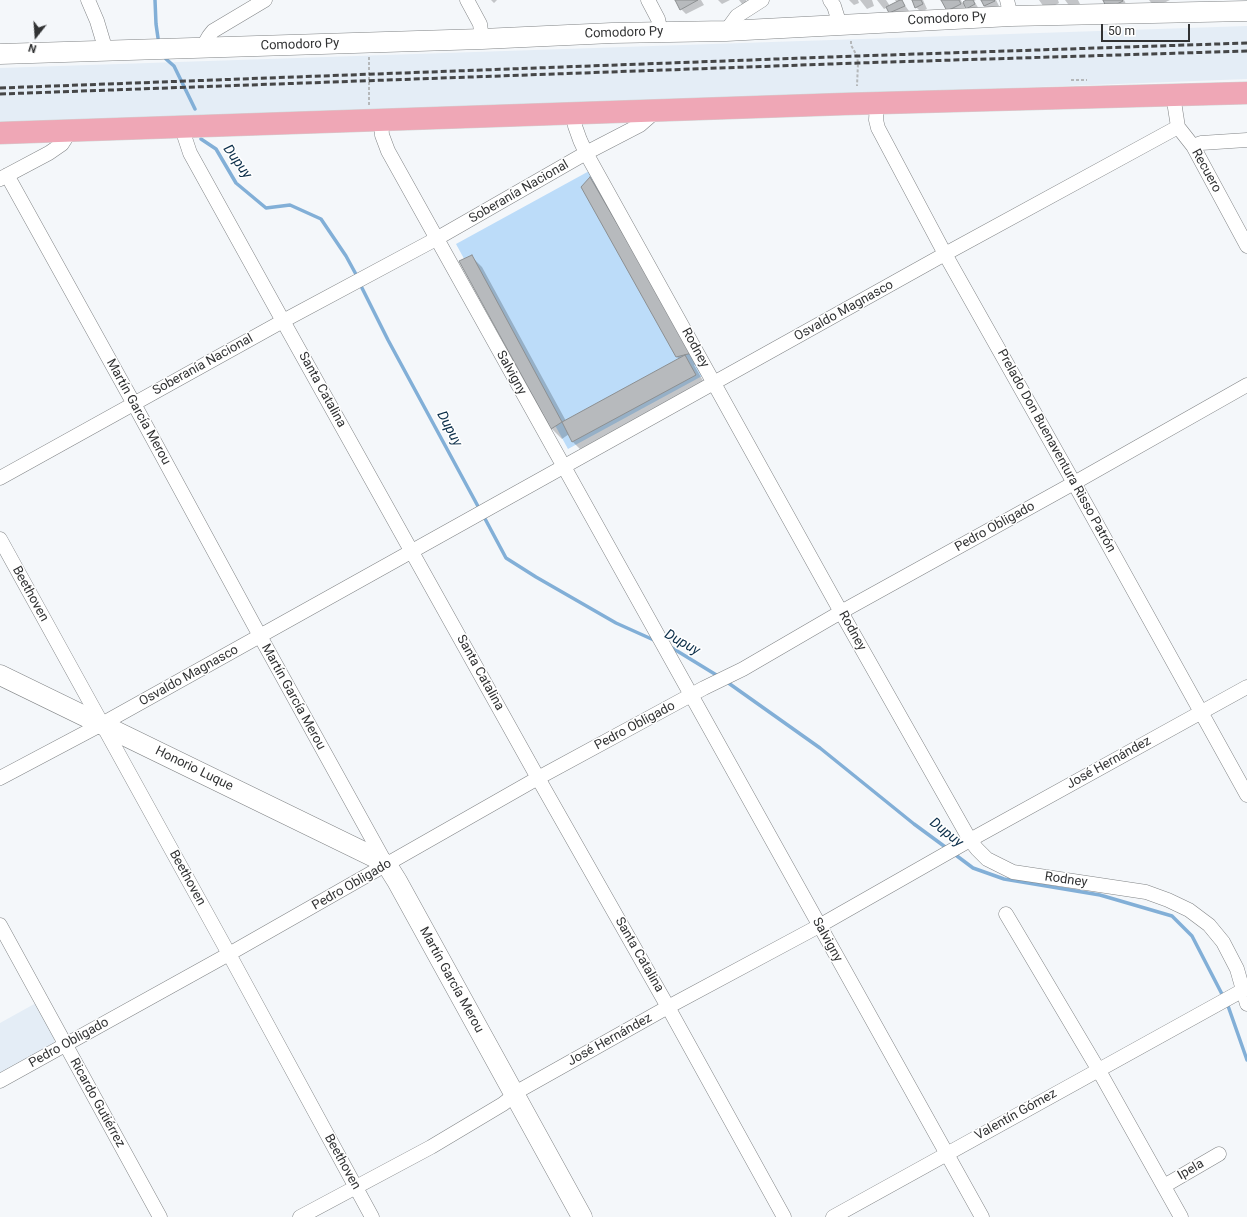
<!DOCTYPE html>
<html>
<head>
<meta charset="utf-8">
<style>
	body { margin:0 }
	#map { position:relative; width:1247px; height:1217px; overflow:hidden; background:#f4f7fa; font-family:Roboto,sans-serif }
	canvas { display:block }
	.north { position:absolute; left:16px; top:16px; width:40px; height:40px; -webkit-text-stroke:3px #fff; paint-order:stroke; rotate:197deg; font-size:11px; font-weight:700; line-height:16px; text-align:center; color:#313233 }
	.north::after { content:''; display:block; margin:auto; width:14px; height:18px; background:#313233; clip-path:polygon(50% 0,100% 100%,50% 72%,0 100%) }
	.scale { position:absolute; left:1101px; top:24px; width:89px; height:18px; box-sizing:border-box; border:2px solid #313233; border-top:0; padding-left:5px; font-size:12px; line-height:14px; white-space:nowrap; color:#313233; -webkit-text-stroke:3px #fff; paint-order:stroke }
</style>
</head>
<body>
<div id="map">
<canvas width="1247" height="1217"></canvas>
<div class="north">N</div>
<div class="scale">50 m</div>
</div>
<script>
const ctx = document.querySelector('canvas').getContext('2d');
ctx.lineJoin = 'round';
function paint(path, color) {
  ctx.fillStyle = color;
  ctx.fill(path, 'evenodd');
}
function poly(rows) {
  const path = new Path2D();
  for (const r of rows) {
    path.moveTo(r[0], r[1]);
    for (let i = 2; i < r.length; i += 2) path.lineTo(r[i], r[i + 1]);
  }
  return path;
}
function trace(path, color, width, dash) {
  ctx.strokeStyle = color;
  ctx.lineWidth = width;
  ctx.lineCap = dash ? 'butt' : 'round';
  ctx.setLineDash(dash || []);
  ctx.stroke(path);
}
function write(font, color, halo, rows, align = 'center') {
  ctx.font = font + ' Roboto,sans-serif';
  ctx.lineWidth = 3;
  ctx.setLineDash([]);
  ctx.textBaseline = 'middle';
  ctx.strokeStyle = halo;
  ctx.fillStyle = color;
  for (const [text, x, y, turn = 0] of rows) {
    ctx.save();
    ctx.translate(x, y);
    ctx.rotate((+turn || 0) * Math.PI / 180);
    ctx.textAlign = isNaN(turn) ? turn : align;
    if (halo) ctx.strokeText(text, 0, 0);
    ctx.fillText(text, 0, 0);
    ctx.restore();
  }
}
paint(poly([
	[1247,26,1247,79,0,127,0,68],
	[36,1003,54,1038,54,1043,0,1075,0,1023]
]), '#e4edf6');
paint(poly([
	[591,170,704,375,568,449,456,244]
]), '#bcdcf9');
paint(poly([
	[491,0,497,0,494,3],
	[676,0,701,0,704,5,686,14,681,9],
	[718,0,730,0,722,4],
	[739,0,746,0,749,6,745,8],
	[849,0,858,0,859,3,854,5],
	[860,0,872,0,874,6,867,9],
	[877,0,886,0,890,6,897,3,895,0,901,0,909,11,895,18,890,13,888,7,884,9],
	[913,0,923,0,927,9,921,12,916,7],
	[943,0,961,0,962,3,968,0,976,0,974,1,979,9,972,13,964,5,965,9,952,15],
	[982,0,996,0,999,6,989,11,984,6],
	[1039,0,1058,0,1059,3,1046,10],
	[1065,0,1078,0,1080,4,1071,8],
	[1104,0,1124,0,1127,6],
	[1149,0,1170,0,1155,7],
	[590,179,601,189,701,363,694,365,706,386,583,452,573,442,569,434,562,439,552,429,460,262,471,256,482,267,566,421,679,359,677,357]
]), '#0003');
trace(poly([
	[155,0,156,24,158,38],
	[166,59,174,66,195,109],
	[201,139,216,149,236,183,266,208,290,205,321,219,346,256,358,278],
	[360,284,388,340,480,510],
	[483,515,506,558,536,577,616,623,656,641],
	[669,646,718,676],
	[727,682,820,748,914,824,948,849],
	[953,853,973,868,1004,879,1100,895,1172,916,1192,936,1224,998],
	[1227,1003,1247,1060]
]), '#82afd7', 3.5);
const building = poly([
	[675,0,698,0,680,10,675,0],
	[900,0,902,0,905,6,889,13,886,7,900,0],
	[912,0,921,0,923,4,915,8,912,0],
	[941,0,959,0,961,4,947,11,941,0],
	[966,0,973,0,975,4,966,9,963,2,966,0],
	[981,0,994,0,995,1,984,6,981,0],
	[1103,0,1122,0,1123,1,1107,9,1103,0],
	[590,177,692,353,676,357,581,187,590,177],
	[472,255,562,422,551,429,459,261,472,255],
	[685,355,696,375,572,442,562,422,685,355]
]);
paint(building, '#b7babd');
trace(building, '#8d9092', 1);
const street = poly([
	[88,0,97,21,106,51],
	[467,0,480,24,482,39],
	[648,0,658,19,661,32],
	[830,0,834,6,840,25],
	[1007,0,1011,16],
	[726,31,737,16,762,0],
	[202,48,209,36,213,31,265,0],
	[1173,95,1178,127,1193,146,1247,246],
	[877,103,876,120,878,128,945,254,1074,483,1247,795],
	[574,113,575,126,580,140,586,153,841,612,970,840,977,849,987,859,1013,872,1146,892,1168,900,1189,910,1209,925,1223,942,1237,969,1247,1004],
	[381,120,382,135,388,151,982,1217],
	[181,126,190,153,283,321,538,778,668,1007,784,1217],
	[1193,146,1201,143,1247,140],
	[7,175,134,404,260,636,386,864],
	[0,179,49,153,62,144,71,130],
	[0,478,283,321,436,239,586,153,640,125,656,111],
	[0,539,229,954,372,1217],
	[0,778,102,724,945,254,1178,127],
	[1006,914,1098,1069,1181,1217],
	[0,925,160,1217],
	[0,1081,229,954,538,778,704,688,743,669,841,612,1074,483,1247,385],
	[1164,1186,1219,1154],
	[300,1217,431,1147,503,1104,522,1089,668,1007,819,926,970,840,1247,687],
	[833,1217,1247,988]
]);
const secondary = poly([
	[0,54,482,39,612,33,726,31,1011,16,1247,11],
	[0,675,374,857,387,865,397,881,582,1217]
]);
const primary = poly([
	[0,133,844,104,1247,93]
]);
trace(street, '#818486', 15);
trace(secondary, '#818486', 21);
trace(primary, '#d2d2d2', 23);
trace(poly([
	[851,41,851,45,857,56,858,63,857,86],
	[1071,80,1087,80],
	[369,105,369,57]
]), '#b5b8ba', 2, [3, 2]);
trace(street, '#fff', 14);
trace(secondary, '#fff', 20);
trace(primary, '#efa7b6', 22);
trace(poly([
	[0,88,857,56,1247,43],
	[0,94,858,63,1247,51]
]), '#454647', 3, [6, 3]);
write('13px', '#313233', '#fff', [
	["Comodoro Py",947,19,-3],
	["Comodoro Py",624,33,-2],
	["Comodoro Py",300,45,-2],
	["Recuero",1206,171,61],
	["Soberanía Nacional",519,192,-30],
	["Osvaldo Magnasco",844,311,-29],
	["Rodney",695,348,61],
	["Soberanía Nacional",203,365,-29],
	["Salvigny",511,373,61],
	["Santa Catalina",322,390,61],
	["Martín García Merou",138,412,61],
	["Prelado Don Buenaventura Risso Patrón",1056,451,61],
	["Pedro Obligado",995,527,-29],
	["Beethoven",30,594,61],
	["Rodney",852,631,61],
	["Santa Catalina",480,673,61],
	["Osvaldo Magnasco",189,676,-29],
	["Martín García Merou",293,697,61],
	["Pedro Obligado",635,726,-28],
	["José Hernández",1109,763,-29],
	["Honorio Luque",194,769,26],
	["Beethoven",187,878,61],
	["Rodney",1066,880,8],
	["Pedro Obligado",352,885,-30],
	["Salvigny",827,940,61],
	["Santa Catalina",639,955,60],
	["Martín García Merou",451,980,61],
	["José Hernández",610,1040,-29],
	["Pedro Obligado",69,1043,-29],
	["Ricardo Gutiérrez",97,1103,61],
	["Valentín Gómez",1016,1115,-29],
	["Beethoven",342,1162,61],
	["Ipela",1191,1170,-30]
]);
write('italic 14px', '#0c2f4a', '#fff', [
	["Dupuy",237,162,54],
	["Dupuy",449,429,62],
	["Dupuy",682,643,29],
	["Dupuy",946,833,38]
]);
</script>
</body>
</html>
